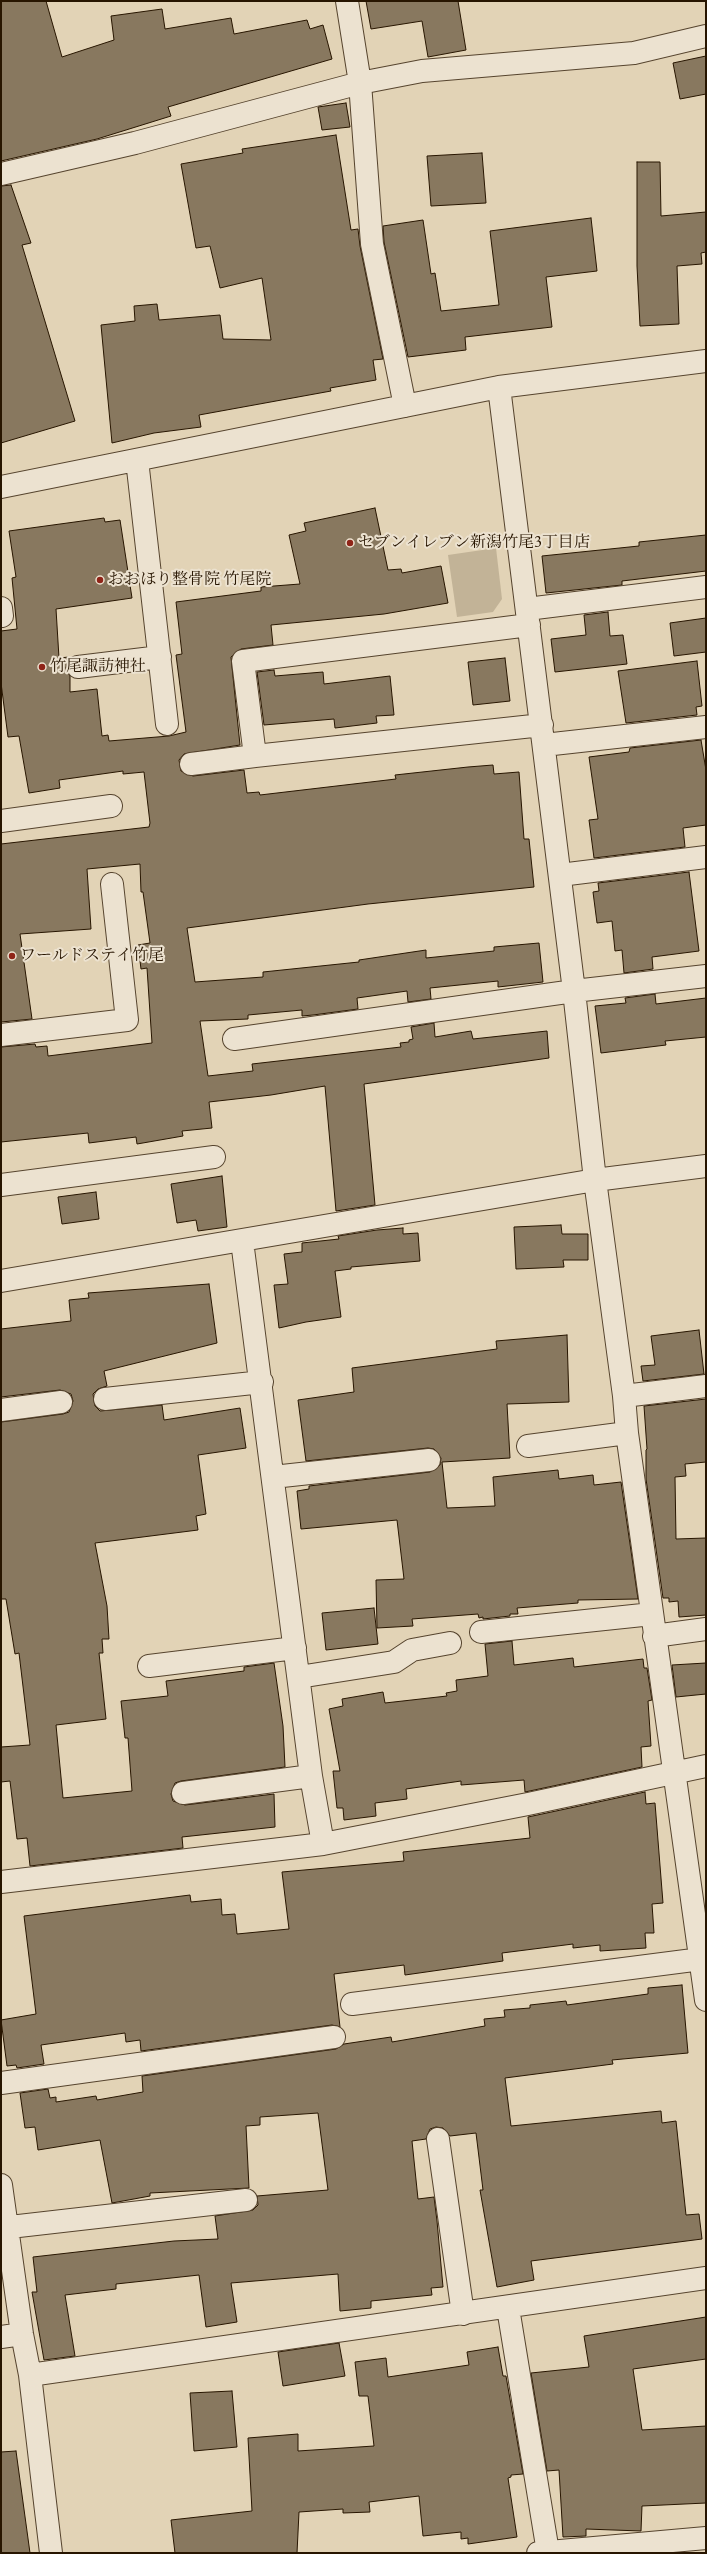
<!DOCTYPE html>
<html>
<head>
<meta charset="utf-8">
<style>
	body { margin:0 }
	#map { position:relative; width:707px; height:2554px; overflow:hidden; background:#e2d3b6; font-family:"EB Garamond",serif }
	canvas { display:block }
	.frame { position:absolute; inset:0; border:2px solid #271500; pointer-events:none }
</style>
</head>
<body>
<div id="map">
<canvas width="707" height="2554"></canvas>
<div class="frame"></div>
</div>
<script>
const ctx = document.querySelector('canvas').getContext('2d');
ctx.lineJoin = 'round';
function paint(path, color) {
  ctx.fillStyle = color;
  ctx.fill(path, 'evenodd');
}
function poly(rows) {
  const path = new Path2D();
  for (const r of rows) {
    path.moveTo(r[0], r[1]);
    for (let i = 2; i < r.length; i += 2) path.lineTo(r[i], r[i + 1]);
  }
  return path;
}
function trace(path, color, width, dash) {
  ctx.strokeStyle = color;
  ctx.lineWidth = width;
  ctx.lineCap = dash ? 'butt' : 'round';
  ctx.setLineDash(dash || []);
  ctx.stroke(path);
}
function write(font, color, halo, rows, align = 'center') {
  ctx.font = font + ' "EB Garamond","Noto Serif JP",serif';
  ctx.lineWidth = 4;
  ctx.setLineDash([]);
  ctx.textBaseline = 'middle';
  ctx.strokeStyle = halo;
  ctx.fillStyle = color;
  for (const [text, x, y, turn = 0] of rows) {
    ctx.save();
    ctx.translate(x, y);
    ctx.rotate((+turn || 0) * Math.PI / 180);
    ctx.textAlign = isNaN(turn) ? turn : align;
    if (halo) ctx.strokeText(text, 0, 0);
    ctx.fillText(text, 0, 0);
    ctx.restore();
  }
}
paint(poly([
	[496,548,502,599,493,612,457,617,448,555]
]), '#c2b397');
const building = poly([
	[1,1,46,1,62,57,114,40,111,16,162,9,165,29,231,18,234,34,307,20,310,29,323,25,332,59,168,107,171,116,97,139,1,161,1,1],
	[366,1,458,1,466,50,428,57,422,21,371,29,366,1],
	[706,56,706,94,680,99,673,63,706,56],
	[346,103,350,127,322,130,318,107,346,103],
	[336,135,351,230,358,229,360,246,383,359,373,360,376,380,330,388,331,391,199,415,201,427,154,433,112,443,101,325,135,321,134,306,157,304,159,320,220,315,223,339,271,340,262,278,220,288,210,246,196,248,181,164,243,153,242,149,336,135],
	[482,153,486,203,431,206,427,156,482,153],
	[637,162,660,162,661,216,706,212,706,252,701,253,702,264,677,266,679,324,640,326,637,266,637,162],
	[11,185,31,243,22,245,75,421,1,443,1,186,11,185],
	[591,218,597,271,546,277,552,327,465,337,466,350,408,357,384,242,383,226,423,220,431,274,435,273,441,311,499,305,490,231,591,218],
	[375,508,388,570,401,569,402,573,441,566,448,603,384,614,271,625,273,645,241,649,231,657,240,745,184,754,179,760,181,771,193,776,244,770,247,793,259,792,260,795,396,779,395,775,468,767,493,765,494,774,519,772,524,839,529,839,534,887,368,904,187,928,195,982,263,977,263,972,359,962,359,960,426,950,426,958,494,951,494,947,539,943,543,982,498,987,498,981,430,988,431,999,408,1002,407,991,357,998,358,1009,313,1015,302,1016,302,1010,248,1015,248,1019,200,1021,208,1076,253,1071,252,1064,401,1047,400,1043,409,1042,409,1040,413,1039,411,1027,434,1023,435,1037,471,1031,473,1039,547,1031,549,1058,364,1084,375,1205,336,1211,325,1086,271,1095,209,1102,212,1128,182,1131,183,1136,137,1144,136,1137,89,1143,88,1133,1,1142,1,1047,35,1044,36,1047,47,1046,48,1056,152,1043,147,968,141,969,138,945,150,943,143,892,141,892,140,864,87,869,91,929,20,934,32,1019,1,1022,1,844,149,827,150,823,144,772,123,774,123,771,59,780,60,788,29,793,19,736,8,737,1,683,1,631,17,629,12,578,16,577,9,531,104,518,105,522,120,520,132,598,56,609,59,658,69,657,66,668,70,676,70,692,97,689,102,736,108,735,109,741,169,736,186,732,176,655,182,654,176,602,261,591,261,587,300,584,289,535,306,531,304,523,375,508],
	[706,535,706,571,622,581,622,585,546,593,542,556,639,546,639,542,706,535],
	[608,612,610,636,623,635,627,664,555,672,551,639,586,635,584,615,608,612],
	[706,618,706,652,674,656,670,623,706,618],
	[505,658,510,701,473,705,468,662,505,658],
	[697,661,702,706,696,707,697,715,626,723,618,671,697,661],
	[274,670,275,676,323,672,324,684,390,676,394,715,376,716,377,723,335,728,334,719,264,725,257,672,274,670],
	[701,740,706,770,706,825,683,828,685,847,594,858,589,820,598,819,589,757,629,752,630,748,701,740],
	[689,872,699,951,652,957,653,969,624,973,622,950,615,951,612,921,597,923,593,892,599,891,598,883,689,872],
	[655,994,656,1004,706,998,706,1037,665,1041,666,1045,601,1053,595,1006,626,1003,625,998,655,994],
	[222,1176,227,1227,198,1231,196,1220,177,1223,171,1184,222,1176],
	[96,1192,99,1219,62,1224,58,1197,96,1192],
	[561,1225,562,1234,588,1234,588,1260,563,1260,564,1267,516,1269,514,1227,561,1225],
	[403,1228,403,1234,418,1233,420,1261,351,1267,351,1269,335,1271,341,1317,306,1322,279,1328,274,1285,288,1284,284,1254,302,1252,302,1243,339,1239,338,1236,377,1230,403,1228],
	[209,1284,217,1343,104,1371,107,1386,98,1389,93,1394,95,1406,100,1411,162,1405,164,1420,240,1408,246,1448,198,1455,206,1514,196,1516,198,1530,95,1543,107,1606,109,1639,102,1639,103,1653,99,1653,106,1719,56,1725,63,1798,132,1791,128,1738,125,1738,121,1701,168,1696,166,1681,244,1671,244,1667,274,1663,283,1726,285,1767,181,1781,175,1783,171,1794,173,1801,185,1805,274,1794,275,1827,182,1837,183,1848,30,1866,27,1838,17,1839,10,1781,1,1782,1,1747,30,1745,19,1653,15,1654,6,1599,1,1599,1,1422,63,1414,69,1412,73,1401,71,1394,60,1390,1,1397,1,1329,71,1321,69,1300,89,1298,88,1293,209,1284],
	[699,1330,704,1374,643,1381,641,1366,655,1365,651,1336,699,1330],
	[567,1335,569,1402,507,1404,510,1458,442,1462,447,1508,495,1506,493,1477,558,1470,559,1479,593,1475,594,1485,621,1482,638,1599,578,1600,578,1603,517,1608,518,1614,510,1614,510,1616,483,1619,483,1617,479,1618,478,1614,412,1619,413,1626,377,1628,376,1580,404,1579,397,1520,301,1529,297,1491,309,1489,309,1486,430,1472,440,1465,441,1458,434,1449,428,1448,306,1461,298,1400,354,1392,352,1368,497,1349,496,1341,567,1335],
	[706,1399,706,1462,685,1464,686,1476,675,1477,676,1539,706,1538,706,1615,679,1617,678,1601,669,1602,669,1598,663,1598,646,1479,646,1450,647,1449,644,1406,706,1399],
	[374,1608,378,1644,326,1650,322,1613,374,1608],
	[512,1641,514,1665,573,1658,574,1667,643,1659,644,1668,647,1668,652,1700,648,1701,651,1746,641,1747,642,1767,525,1792,524,1780,461,1785,461,1781,406,1789,407,1799,375,1803,376,1816,344,1820,343,1808,337,1808,333,1771,340,1771,329,1709,343,1706,342,1699,383,1692,385,1703,447,1696,446,1693,457,1691,456,1680,488,1676,485,1644,512,1641],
	[706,1663,706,1694,676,1697,672,1665,706,1663],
	[645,1792,646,1804,655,1803,663,1903,652,1904,654,1933,645,1933,646,1948,600,1951,600,1945,573,1948,573,1944,502,1953,503,1961,405,1975,404,1965,334,1974,340,2027,332,2025,141,2051,140,2040,126,2042,125,2033,41,2045,44,2064,17,2068,16,2065,7,2066,1,2020,36,2014,24,1916,190,1895,191,1902,221,1899,222,1915,235,1914,237,1934,289,1929,282,1872,404,1861,403,1852,530,1838,528,1817,645,1792],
	[682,1985,688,2053,612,2060,613,2064,505,2078,511,2126,661,2111,662,2123,676,2121,686,2215,699,2214,702,2239,531,2261,534,2280,497,2287,480,2190,483,2190,476,2133,450,2136,443,2128,436,2127,430,2129,426,2139,412,2141,418,2199,434,2197,437,2221,443,2287,431,2288,432,2295,371,2301,371,2308,340,2311,338,2274,231,2283,237,2322,206,2327,199,2275,116,2284,116,2289,65,2295,75,2356,44,2360,32,2292,37,2292,33,2257,174,2241,218,2239,215,2216,253,2210,258,2205,257,2196,328,2190,318,2113,260,2117,260,2125,246,2126,249,2188,150,2193,150,2196,112,2203,100,2140,38,2150,35,2127,25,2128,20,2093,48,2089,50,2098,56,2097,56,2102,96,2096,97,2100,143,2092,142,2076,336,2049,344,2044,391,2037,392,2042,485,2026,484,2019,505,2017,504,2010,530,2008,530,2005,566,2001,567,2005,648,1994,648,1988,682,1985],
	[706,2317,706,2359,633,2369,642,2430,706,2426,706,2503,642,2506,641,2531,586,2529,586,2536,563,2537,559,2470,547,2471,531,2373,589,2367,584,2336,706,2317],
	[339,2343,345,2376,283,2386,278,2352,339,2343],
	[498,2347,503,2376,506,2376,523,2474,511,2475,511,2477,508,2478,517,2537,468,2544,468,2538,461,2539,461,2532,423,2536,419,2496,369,2502,370,2512,343,2513,343,2509,299,2512,297,2553,175,2553,171,2520,252,2511,248,2438,298,2434,298,2451,374,2446,368,2396,359,2396,355,2362,386,2358,388,2377,469,2365,467,2352,498,2347],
	[232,2391,237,2447,194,2451,190,2393,232,2391],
	[16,2451,30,2553,1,2553,1,2452,16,2451]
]);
paint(building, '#88785f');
trace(building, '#271500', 1);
const minor = poly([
	[347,1,360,83,372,244,405,406],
	[1,174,135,143,360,83,422,71,634,53,706,36],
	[499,387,574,991,595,1180,624,1396,627,1433,706,2000],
	[137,460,167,724],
	[1,487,499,387,706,361],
	[1,608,2,616],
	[527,609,706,587],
	[529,625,243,661,255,756,542,725],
	[78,667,160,657],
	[544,745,706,727],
	[191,764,255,756],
	[1,821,111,806],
	[560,875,706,857],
	[1,1035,127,1020,112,884],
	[234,1039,574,991,706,976],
	[1,1185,214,1157],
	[242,1241,311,1776,323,1844],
	[1,1281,595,1180,706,1166],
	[624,1396,706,1386],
	[105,1399,262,1382],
	[1,1410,61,1402],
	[528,1446,627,1433],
	[273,1477,429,1460],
	[481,1632,652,1614],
	[654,1636,706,1629],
	[149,1666,295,1648],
	[299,1677,394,1662,412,1650,450,1643],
	[183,1793,311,1776],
	[1,1882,323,1844,528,1804,706,1766],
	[352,2004,701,1959],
	[1,2083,334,2037],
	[438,2139,463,2314],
	[1,2185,22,2334,30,2375,51,2553],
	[1,2228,246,2200],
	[508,2308,548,2552],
	[1,2337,22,2334],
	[30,2375,706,2278],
	[538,2553,706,2538]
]);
trace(minor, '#56442e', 24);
trace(minor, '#ece2d0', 22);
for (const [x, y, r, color] of [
	[350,543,4,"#8f2418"],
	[100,580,4,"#8f2418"],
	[42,667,4,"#8f2418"],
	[12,956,4,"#8f2418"]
]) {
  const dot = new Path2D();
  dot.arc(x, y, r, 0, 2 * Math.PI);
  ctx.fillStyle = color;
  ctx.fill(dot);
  trace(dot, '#ece2d0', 1.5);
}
write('16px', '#271500', '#ece2d0', [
	["セブンイレブン新潟竹尾3丁目店",358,543],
	["おおほり整骨院 竹尾院",108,580],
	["竹尾諏訪神社",50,667],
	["ワールドステイ竹尾",20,956]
], 'left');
</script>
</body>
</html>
